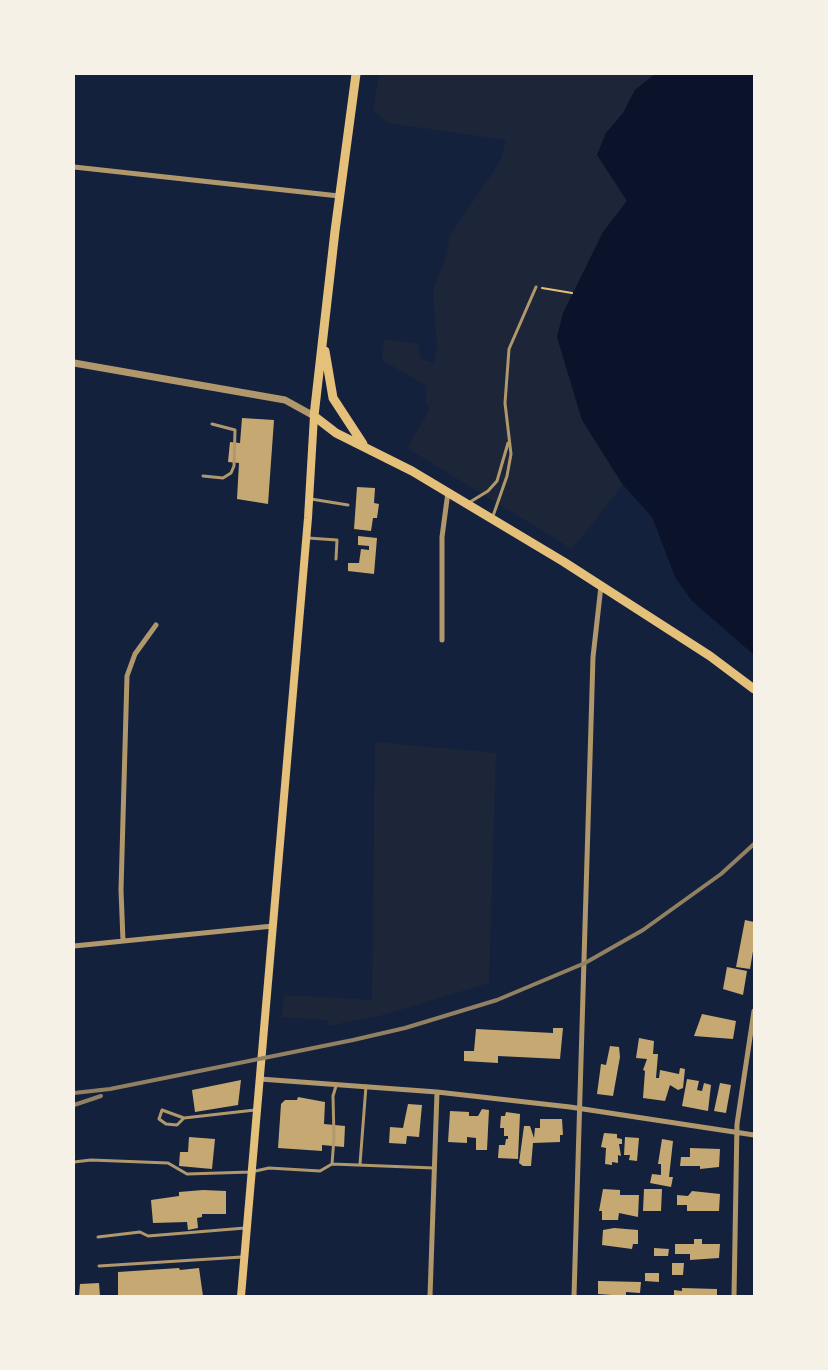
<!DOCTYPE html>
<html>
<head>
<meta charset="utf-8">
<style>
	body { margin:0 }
	#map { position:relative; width:828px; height:1370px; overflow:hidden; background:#14213d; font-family:Lora,serif }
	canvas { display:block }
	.frame { position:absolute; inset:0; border:75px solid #f6f1e7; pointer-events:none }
</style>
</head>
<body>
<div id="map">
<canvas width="828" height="1370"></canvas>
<div class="frame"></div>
</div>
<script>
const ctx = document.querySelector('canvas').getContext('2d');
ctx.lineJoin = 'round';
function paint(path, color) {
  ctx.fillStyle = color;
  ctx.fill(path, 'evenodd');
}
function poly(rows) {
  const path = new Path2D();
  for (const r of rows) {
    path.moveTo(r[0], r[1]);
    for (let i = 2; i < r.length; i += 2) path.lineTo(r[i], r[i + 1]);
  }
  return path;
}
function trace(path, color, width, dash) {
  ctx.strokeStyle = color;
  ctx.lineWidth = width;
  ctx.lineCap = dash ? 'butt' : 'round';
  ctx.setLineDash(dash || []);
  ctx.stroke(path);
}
paint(poly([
	[379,74,655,74,635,90,623,113,606,133,597,155,627,200,603,232,557,337,582,420,623,485,572,549,407,448,430,409,425,401,427,386,382,360,384,339,418,344,421,359,434,363,437,348,433,289,447,255,450,235,501,160,506,140,388,123,373,111],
	[375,742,496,753,489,983,379,1016,328,1026,328,1020,282,1017,284,995,372,1000]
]), '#1d2539');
paint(poly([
	[655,74,754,74,754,655,692,601,675,577,652,517,623,485,582,420,557,337,563,313,603,232,627,201,597,155,606,133,623,113,635,90]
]), '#0b132b');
paint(poly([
	[242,418,274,420,268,504,237,499,239,463,228,462,230,442,240,443],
	[357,487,375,488,374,503,379,504,377,518,373,518,371,531,354,529],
	[358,536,377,538,374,574,348,571,348,563,359,563,361,549,369,550,369,546,358,545],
	[745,920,754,922,754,945,750,969,736,967],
	[727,967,747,971,743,995,723,989],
	[702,1014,736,1021,733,1039,694,1036],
	[553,1028,563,1028,560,1059,498,1056,498,1063,464,1061,464,1051,474,1051,476,1029,553,1033],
	[639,1038,654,1041,653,1054,658,1054,656,1078,659,1078,660,1070,679,1074,680,1068,685,1069,683,1088,678,1090,670,1085,665,1101,643,1098,645,1071,643,1070,647,1059,636,1058],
	[610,1046,619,1047,620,1057,613,1096,597,1094,601,1064,606,1065],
	[687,1079,699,1081,697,1090,702,1091,704,1083,711,1085,708,1111,682,1106],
	[241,1080,238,1105,195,1112,192,1090],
	[720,1083,731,1085,726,1113,714,1111],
	[298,1097,325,1102,324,1124,345,1126,344,1147,322,1145,322,1151,278,1148,281,1104,285,1100,297,1100],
	[408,1104,422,1105,419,1137,407,1136,406,1144,389,1143,390,1127,403,1128],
	[482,1109,489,1110,487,1150,476,1150,476,1138,467,1137,467,1143,448,1142,450,1111,469,1112,469,1116,478,1116],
	[506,1112,520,1114,518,1159,498,1158,499,1145,505,1145,506,1139,508,1139,508,1136,504,1136,504,1128,500,1128,501,1116,505,1116],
	[540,1119,562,1119,563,1135,560,1135,560,1142,533,1143,531,1166,523,1166,519,1163,524,1126,530,1126,534,1138,535,1128,540,1128],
	[604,1133,617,1134,617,1138,622,1139,622,1144,619,1144,621,1156,618,1155,618,1163,612,1162,612,1165,605,1164,606,1148,601,1147],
	[189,1137,215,1139,212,1169,179,1166,180,1152,188,1152],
	[625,1137,639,1138,637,1161,629,1160,630,1155,624,1155],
	[662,1139,673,1141,669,1177,673,1177,671,1187,650,1183,652,1174,661,1175,661,1164,658,1164],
	[690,1148,720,1149,719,1167,700,1169,700,1166,680,1166,681,1157,690,1157],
	[603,1189,620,1190,620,1195,639,1195,638,1217,619,1213,618,1220,602,1220,602,1211,599,1211],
	[644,1189,662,1189,661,1211,643,1211],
	[203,1190,226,1191,226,1214,202,1214,202,1217,197,1218,198,1228,188,1230,187,1222,153,1223,151,1200,179,1196,179,1192],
	[692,1191,720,1194,719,1211,687,1211,687,1205,677,1205,677,1195,688,1196],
	[614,1228,638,1230,638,1244,633,1244,632,1249,602,1245,603,1230],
	[694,1239,702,1239,702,1244,720,1244,719,1258,690,1260,690,1254,675,1254,675,1244,694,1244],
	[654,1248,669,1249,668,1256,654,1256],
	[672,1263,684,1263,683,1275,672,1275],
	[179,1268,180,1270,199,1268,203,1296,118,1296,118,1272],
	[645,1273,659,1273,659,1282,645,1281],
	[598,1281,641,1282,640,1293,626,1292,626,1296,598,1294],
	[99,1283,100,1296,79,1296,80,1284],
	[682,1288,717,1289,717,1296,674,1296,674,1290,682,1291]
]), '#c6a872');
trace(poly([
	[542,288,572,293]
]), '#e5c07b', 2);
trace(poly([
	[203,476,223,478,231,473,234,466,235,430,212,424],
	[311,499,348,505],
	[470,502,488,491,497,481,508,443],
	[493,516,507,476,511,454,505,403,509,349,536,287],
	[308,538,337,540,336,559],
	[184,1118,177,1125,166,1124,159,1119,162,1110,184,1118,255,1110],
	[74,1162,91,1160,168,1163,187,1174,251,1172,269,1168,320,1171,332,1164,334,1138,333,1096,336,1086],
	[332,1164,434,1168],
	[360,1164,366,1086],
	[98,1237,140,1232,148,1236,245,1228],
	[99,1266,242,1257]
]), '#b1986c', 3);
trace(poly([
	[74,167,339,196],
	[442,640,442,537,448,492],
	[123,941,121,890,127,676,135,654,156,625],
	[74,946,273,926],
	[260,1079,437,1092,570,1107,754,1135],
	[430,1296,437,1092],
	[574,1296,593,657,601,586],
	[734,1296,737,1124,754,1011]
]), '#b1986c', 5);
trace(poly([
	[74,363,285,400,314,416]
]), '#b1986c', 7);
trace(poly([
	[241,1296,308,518,314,416]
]), '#e5c07b', 8);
trace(poly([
	[356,74,335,231,314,416,336,433,412,471,564,562,710,656,754,689],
	[325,351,333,398,363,444]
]), '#e5c07b', 9);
trace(poly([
	[74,1093,110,1089,353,1040,405,1028,497,1000,585,963,643,930,721,874,754,844],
	[74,1105,101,1096]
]), '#918062', 4);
</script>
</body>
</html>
